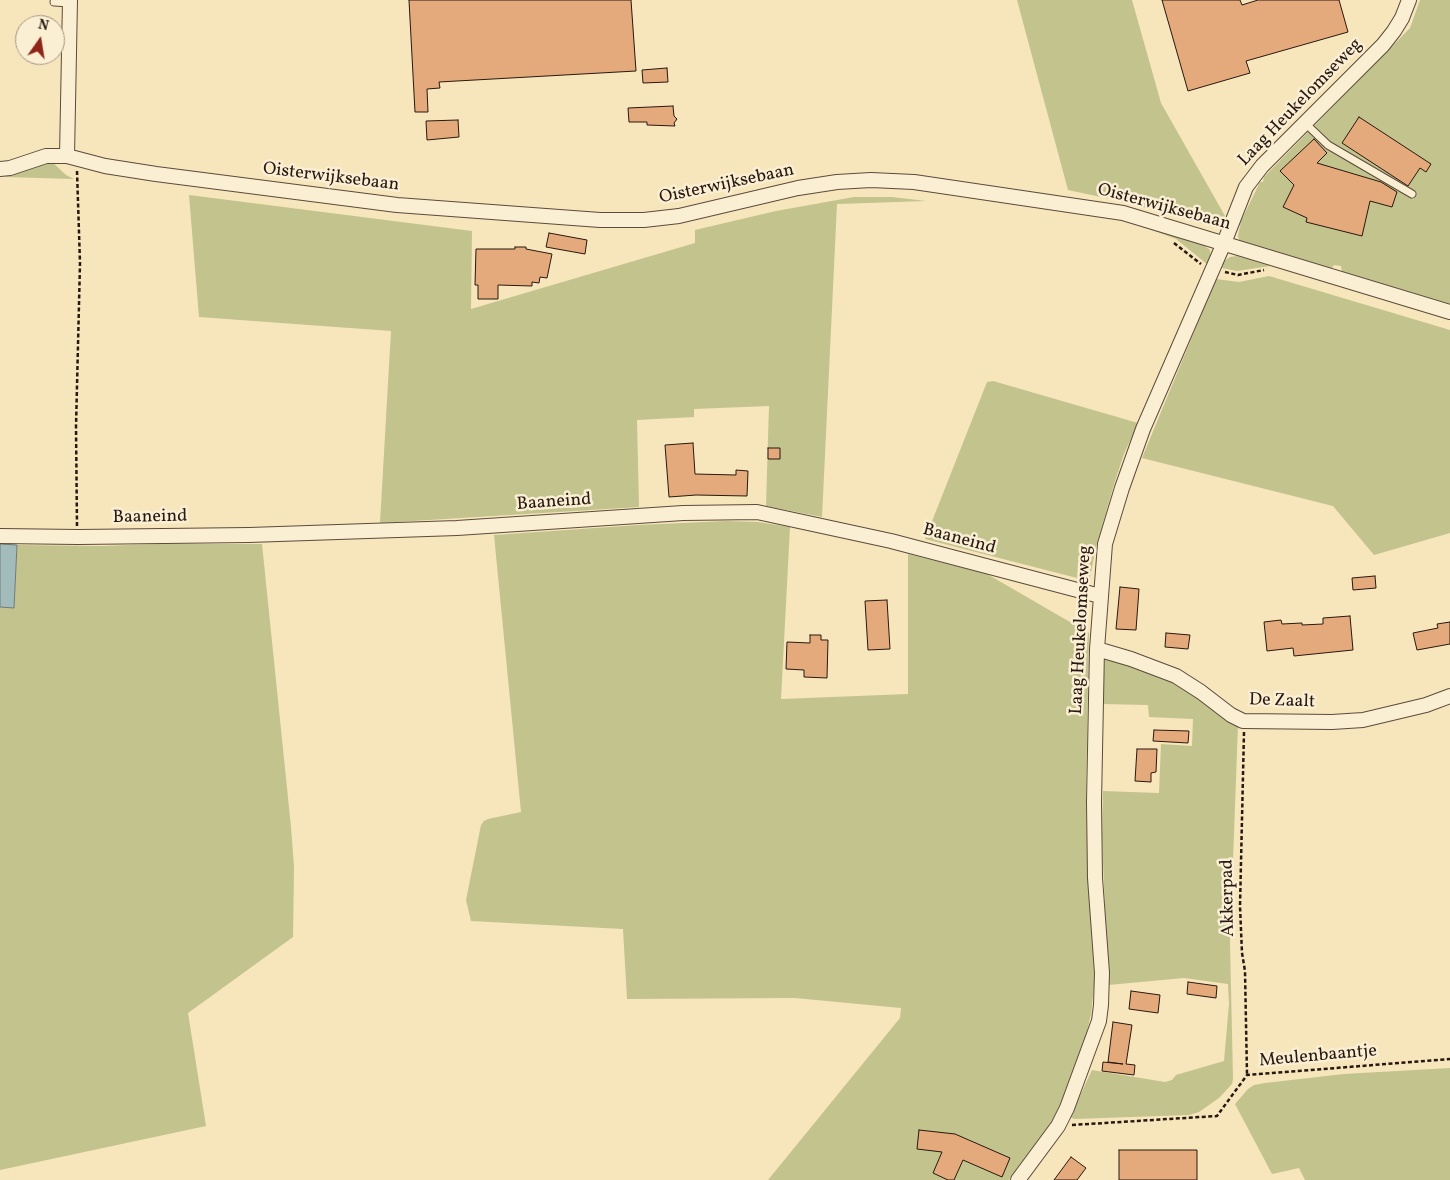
<!DOCTYPE html>
<html>
<head>
<meta charset="utf-8">
<style>
	body { margin:0 }
	#map { position:relative; width:1450px; height:1180px; overflow:hidden; background:#f7e5bb; font-family:Vollkorn,serif }
	canvas { display:block }
	.north { position:absolute; left:15px; top:15px; width:50px; height:50px; box-sizing:border-box; background:#faeed3; border:1px solid #a69885; border-radius:50%; rotate:13deg; font-size:14px; font-weight:700; line-height:20px; text-align:center; color:#271811 }
	.north::after { content:''; display:block; margin:auto; width:18px; height:22px; background:#8f2418; clip-path:polygon(50% 0,100% 100%,50% 72%,0 100%) }
</style>
</head>
<body>
<div id="map">
<canvas width="1450" height="1180"></canvas>
<div class="north">N</div>
</div>
<script>
const ctx = document.querySelector('canvas').getContext('2d');
ctx.lineJoin = 'round';
function paint(path, color) {
  ctx.fillStyle = color;
  ctx.fill(path, 'evenodd');
}
function poly(rows) {
  const path = new Path2D();
  for (const r of rows) {
    path.moveTo(r[0], r[1]);
    for (let i = 2; i < r.length; i += 2) path.lineTo(r[i], r[i + 1]);
  }
  return path;
}
function trace(path, color, width, dash) {
  ctx.strokeStyle = color;
  ctx.lineWidth = width;
  ctx.lineCap = dash ? 'butt' : 'round';
  ctx.setLineDash(dash || []);
  ctx.stroke(path);
}
function write(font, color, halo, rows, align = 'center') {
  ctx.font = font + ' Vollkorn,serif';
  ctx.lineWidth = 5;
  ctx.setLineDash([]);
  ctx.textBaseline = 'middle';
  ctx.strokeStyle = halo;
  ctx.fillStyle = color;
  for (const [text, x, y, turn = 0] of rows) {
    ctx.save();
    ctx.translate(x, y);
    ctx.rotate((+turn || 0) * Math.PI / 180);
    ctx.textAlign = isNaN(turn) ? turn : align;
    if (halo) ctx.strokeText(text, 0, 0);
    ctx.fillText(text, 0, 0);
    ctx.restore();
  }
}
paint(poly([
	[1017,0,1132,0,1161,103,1225,216,1220,226,1215,227,1124,202,1068,190],
	[1420,0,1450,0,1450,304,1342,273,1341,266,1334,265,1329,272,1240,242,1238,236,1241,221,1260,182,1263,182,1264,177,1410,28],
	[47,161,52,162,66,175,74,179,4,177,33,168],
	[189,195,472,231,471,309,695,243,695,230,776,211,854,197,892,197,926,201,837,204,822,517,766,506,769,406,694,409,694,417,637,420,639,507,380,523,391,331,199,317],
	[1149,229,1200,243,1210,250,1211,260,1207,264,1176,239],
	[1237,256,1270,266,1237,271,1222,268,1224,261,1230,257],
	[1269,276,1450,330,1450,533,1374,555,1333,506,1142,458,1216,279,1239,282],
	[993,381,1138,423,1124,454,1115,481,1096,547,1090,577,1085,580,925,539,987,382],
	[726,521,758,522,790,527,781,699,908,694,908,554,987,574,1089,633,1086,792,1088,880,1094,963,1094,986,1091,1014,1084,1046,1076,1072,1055,1118,1009,1180,768,1180,900,1018,901,1008,795,998,627,999,623,929,471,921,466,900,481,825,484,821,488,819,521,812,494,535,639,525],
	[159,544,262,544,291,827,294,867,293,937,188,1013,206,1126,0,1170,0,607,14,608,17,545,101,546],
	[1105,657,1156,669,1238,724,1230,943,1233,1079,1232,1084,1219,1098,1199,1112,1189,1115,1074,1119,1070,1117,1092,1070,1165,1082,1172,1080,1176,1075,1224,1061,1229,1004,1228,984,1184,978,1108,985,1102,837,1103,791,1159,793,1161,744,1192,746,1193,719,1149,717,1148,705,1102,704],
	[1450,1068,1450,1180,1305,1180,1299,1168,1272,1174,1235,1104,1248,1089,1254,1085,1265,1083,1344,1074]
]), '#c2c38d');
const water = poly([
	[0,544,17,545,14,608,0,607,0,544]
]);
paint(water, '#a2bcbb');
trace(water, '#717a77', 1);
const building = poly([
	[409,0,631,0,636,71,439,82,440,88,427,89,428,112,415,112,409,0],
	[1162,0,1240,0,1242,5,1258,0,1339,0,1348,32,1246,61,1250,73,1188,91,1162,0],
	[667,68,668,82,643,83,642,70,667,68],
	[673,106,674,116,677,119,674,123,675,126,647,125,647,122,629,122,628,108,673,106],
	[1359,117,1431,164,1426,172,1420,168,1408,186,1342,143,1359,117],
	[458,120,459,137,427,140,426,121,458,120],
	[1314,139,1327,153,1317,163,1381,182,1397,192,1392,207,1370,201,1362,236,1306,222,1307,218,1283,207,1294,185,1280,171,1314,139],
	[549,233,587,240,585,254,546,247,549,233],
	[515,247,526,247,526,249,552,254,547,278,540,277,539,283,532,282,532,286,498,285,498,299,478,299,478,285,475,285,476,249,515,249,515,247],
	[693,443,695,474,736,475,736,470,748,471,747,496,696,495,669,497,665,445,693,443],
	[768,448,780,448,780,459,768,459,768,448],
	[1375,576,1376,588,1353,590,1352,578,1375,576],
	[1120,587,1139,589,1136,630,1116,629,1120,587],
	[887,600,890,649,868,650,865,601,887,600],
	[1350,616,1353,650,1294,656,1293,648,1267,651,1264,622,1281,620,1282,624,1302,623,1302,625,1323,624,1323,618,1350,616],
	[1450,622,1450,644,1417,650,1413,633,1438,628,1437,624,1450,622],
	[1166,633,1190,635,1188,649,1165,647,1166,633],
	[810,635,821,635,821,640,828,640,827,678,804,677,804,670,786,669,787,642,810,643,810,635],
	[1154,730,1189,731,1188,743,1153,741,1154,730],
	[1137,749,1157,749,1156,772,1151,773,1151,782,1135,781,1137,749],
	[1188,982,1217,986,1216,998,1187,994,1188,982],
	[1131,991,1160,995,1158,1013,1129,1009,1131,991],
	[1113,1022,1132,1025,1126,1064,1135,1065,1134,1075,1102,1071,1103,1062,1123,1064,1108,1062,1113,1022],
	[919,1130,955,1134,1010,1158,1002,1177,963,1160,954,1180,948,1180,933,1173,942,1152,917,1149,919,1130],
	[1119,1150,1197,1150,1197,1180,1119,1180,1119,1150],
	[1071,1157,1086,1168,1077,1180,1054,1180,1071,1157]
]);
paint(building, '#e5aa7c');
trace(building, '#271811', 1);
const service = poly([
	[54,2,70,3],
	[1305,123,1328,145,1412,194]
]);
const minor = poly([
	[67,156,70,0],
	[0,169,10,168,46,156,67,156,105,166,156,174,397,205,600,220,644,220,679,216,798,188,837,182,871,180,914,182,1123,213,1450,312],
	[0,536,78,537,249,535,457,528,683,513,757,512,891,541,1100,596],
	[1097,649,1131,659,1176,676,1201,692,1231,715,1243,721,1332,722,1363,720,1426,705,1450,696],
	[1018,1180,1058,1126,1067,1108,1099,1021,1101,1005,1102,973,1095,878,1094,802,1097,649,1105,544,1122,488,1143,429,1224,243,1246,187,1262,166,1383,45,1394,31,1402,18,1409,0]
]);
trace(service, '#5b4b3c', 9);
trace(minor, '#5b4b3c', 16);
trace(poly([
	[77,171,80,263,76,427,77,526],
	[1174,243,1201,264],
	[1225,272,1238,275,1264,270],
	[1244,732,1240,906,1242,953,1245,971,1247,1075],
	[1072,1125,1217,1116,1247,1075,1450,1059]
]), '#271811', 2.5, [4, 2.5]);
trace(service, '#faeed3', 7);
trace(minor, '#faeed3', 14);
write('18px', '#271811', '#faeed3', [
	["Laag Heukelomseweg",1301,103,-46],
	["Oisterwijksebaan",331,178,7],
	["Oisterwijksebaan",727,185,-12],
	["Oisterwijksebaan",1164,208,15],
	["Baaneind",554,503,-4],
	["Baaneind",150,518,-1],
	["Baaneind",959,540,15],
	["Laag Heukelomseweg",1082,630,-87],
	["De Zaalt",1282,702,2],
	["Akkerpad",1229,898,-91],
	["Meulenbaantje",1318,1057,-5]
]);
</script>
</body>
</html>
